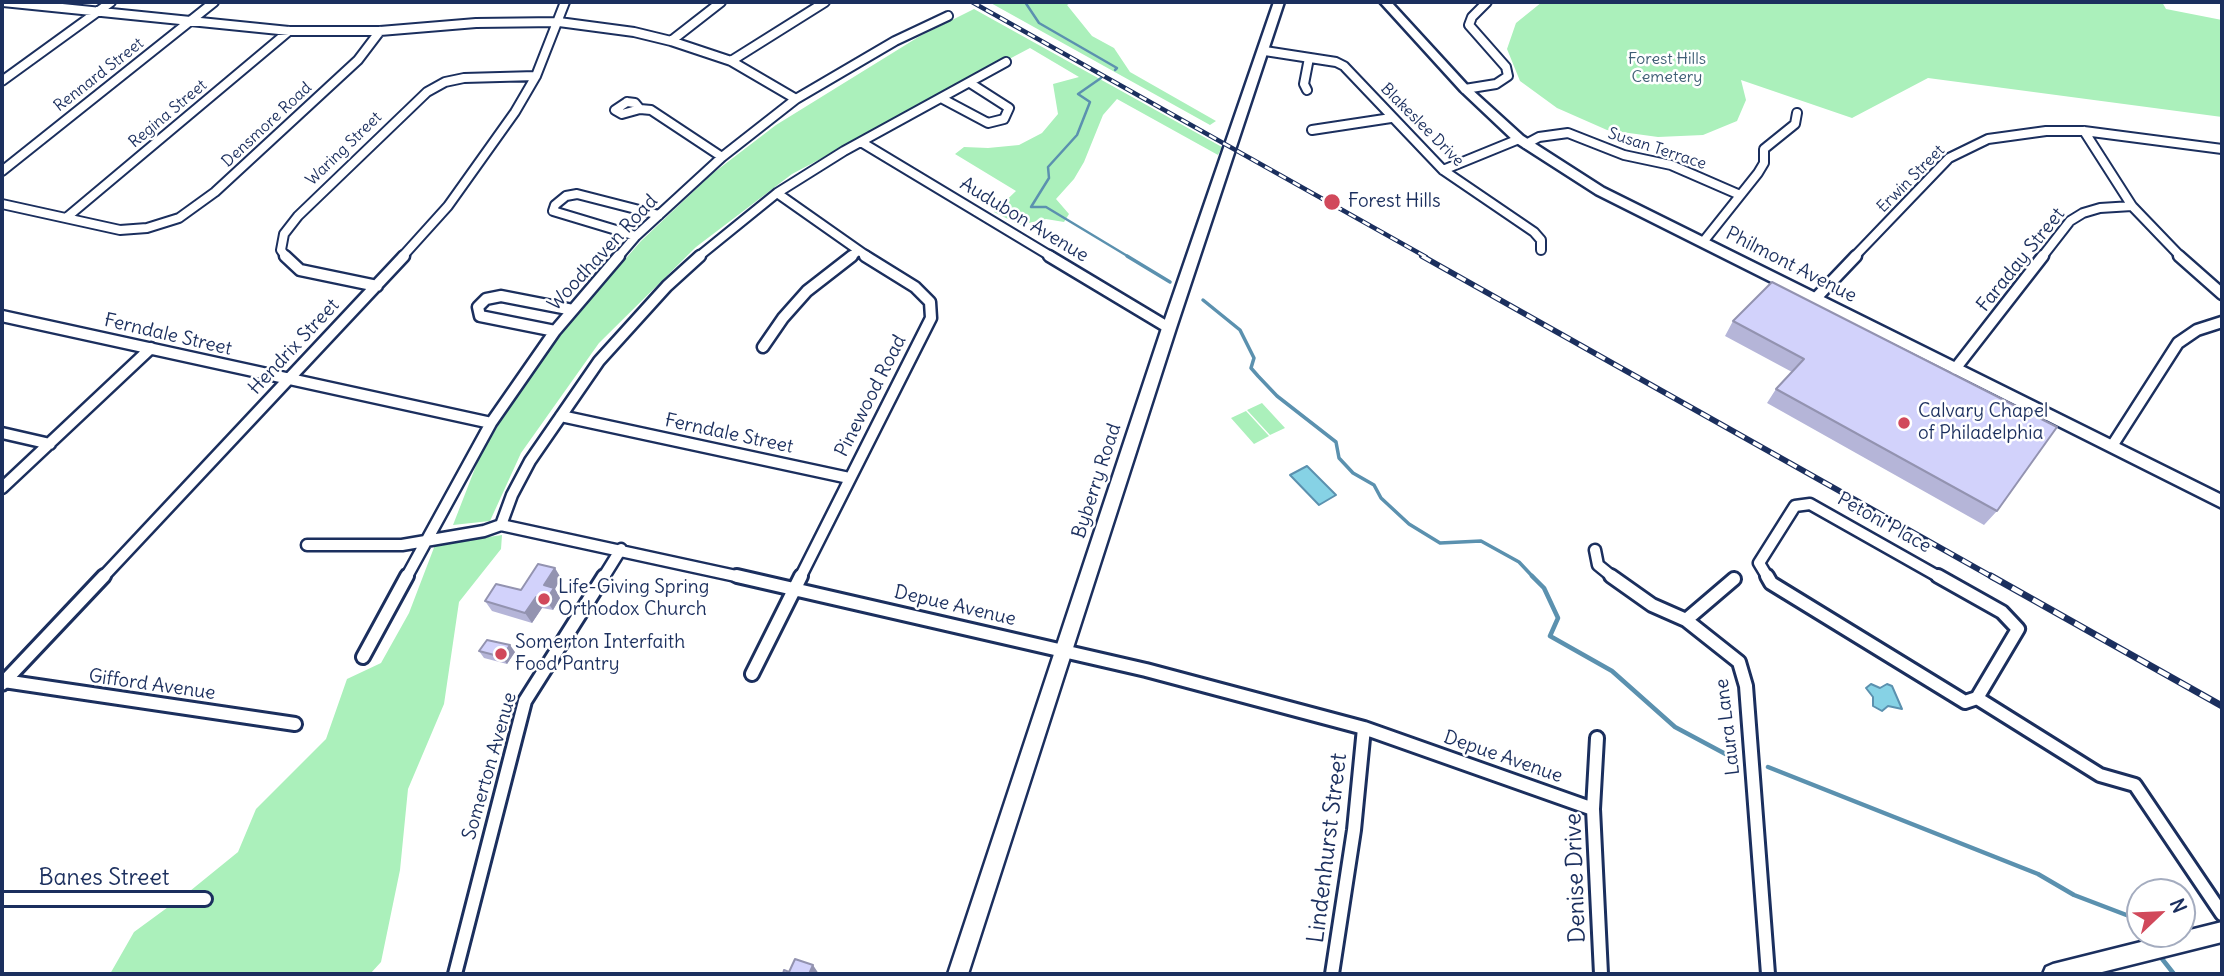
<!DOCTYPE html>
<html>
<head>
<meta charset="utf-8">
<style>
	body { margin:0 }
	#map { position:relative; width:2224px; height:976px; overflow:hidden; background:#fff; font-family:Delius,sans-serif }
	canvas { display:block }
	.frame { position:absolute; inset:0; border:4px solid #1b2f5e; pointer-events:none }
	.north { position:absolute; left:2126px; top:878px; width:70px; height:70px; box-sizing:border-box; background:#fff; border:2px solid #a4acbf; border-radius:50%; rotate:67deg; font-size:19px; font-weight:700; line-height:28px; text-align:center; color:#1b2f5e }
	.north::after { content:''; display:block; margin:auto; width:24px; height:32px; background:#d1495b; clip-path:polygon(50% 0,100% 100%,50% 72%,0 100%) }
</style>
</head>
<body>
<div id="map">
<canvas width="2224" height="976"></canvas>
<div class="frame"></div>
<div class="north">N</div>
</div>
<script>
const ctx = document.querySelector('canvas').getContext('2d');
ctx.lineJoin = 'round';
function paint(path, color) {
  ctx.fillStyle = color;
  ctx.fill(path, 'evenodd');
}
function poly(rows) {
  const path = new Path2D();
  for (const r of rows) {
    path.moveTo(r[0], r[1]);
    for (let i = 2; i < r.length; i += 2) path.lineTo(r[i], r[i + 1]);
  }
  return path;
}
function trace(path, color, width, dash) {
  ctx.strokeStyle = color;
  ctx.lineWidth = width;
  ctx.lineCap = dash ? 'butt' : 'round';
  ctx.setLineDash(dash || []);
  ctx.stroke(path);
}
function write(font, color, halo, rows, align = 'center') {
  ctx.font = font + ' Delius,sans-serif';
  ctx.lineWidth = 5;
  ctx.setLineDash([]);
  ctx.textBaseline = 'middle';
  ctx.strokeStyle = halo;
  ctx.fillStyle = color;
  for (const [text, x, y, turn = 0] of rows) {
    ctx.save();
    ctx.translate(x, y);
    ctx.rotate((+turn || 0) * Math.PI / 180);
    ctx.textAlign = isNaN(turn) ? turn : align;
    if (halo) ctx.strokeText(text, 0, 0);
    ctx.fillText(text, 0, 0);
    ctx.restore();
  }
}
paint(poly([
	[989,2,1072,2,1067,5,1092,36,1114,48,1130,72,1216,121,1210,125],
	[1542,2,2162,2,2166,9,2222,20,2222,117,1928,78,1852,118,1741,80,1746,100,1737,121,1703,135,1658,137,1607,130,1557,108,1520,81,1507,49,1516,23],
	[974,9,1222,147,1218,155,1117,99,1103,115,1084,162,1074,179,1056,199,1069,214,1064,222,1046,219,1020,225,994,212,1016,191,955,154,964,147,988,148,1019,145,1042,133,1058,114,1053,84,1079,77,1030,48,792,174,696,247,599,343,521,453,490,521,453,525,479,458,510,405,568,325,641,241,712,174,776,125,920,36],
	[1262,403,1285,428,1270,435,1247,410],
	[1246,411,1269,436,1254,444,1231,418],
	[502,535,501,549,459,602,444,704,408,789,400,870,381,962,370,974,110,974,134,932,190,891,238,852,256,809,326,739,347,679,381,663,409,613,435,545]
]), '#abf0bb');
const water = poly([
	[1307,466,1336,495,1319,505,1290,475,1307,466],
	[1871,684,1880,688,1887,684,1892,686,1902,709,1888,706,1882,711,1873,706,1873,697,1866,688,1871,684]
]);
paint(water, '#86d2e5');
trace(water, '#5b91af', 2);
trace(poly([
	[1025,2,1039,23,1117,68,1115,70],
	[1101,78,1078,94,1090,102,1077,135,1048,167,1049,178,1031,207,1046,207,1129,257]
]), '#5b91af', 2.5);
trace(poly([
	[1127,256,1170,282],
	[1203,300,1240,330,1254,358,1251,368,1258,376,1277,396,1336,442,1339,458,1353,473,1374,485,1381,498,1409,524,1440,543,1481,541,1519,562,1534,578]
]), '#5b91af', 3.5);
trace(poly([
	[1532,576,1544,588,1558,618,1550,636,1612,671,1675,727,1733,758],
	[1768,767,2038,874,2074,895,2129,916,2140,930],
	[2143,934,2150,943],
	[2159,955,2174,974]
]), '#5b91af', 4.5);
const minorFar2 = poly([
	[3,2,289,31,380,31,476,23,559,22,634,32,671,41,731,61,796,99],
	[671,41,721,2],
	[1265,51,1336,62,1344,66,1443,170,1534,232,1541,240,1541,250],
	[731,61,825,2],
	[2,81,111,2],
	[1465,89,1496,84,1508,76,1506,67,1469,25,1472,17,1487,2],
	[1307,90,1304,84,1309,58],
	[941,98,988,123,1004,119,1009,108,970,83],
	[627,102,635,103,640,109,622,114,615,110,627,102],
	[640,109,651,110,722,157],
	[1312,130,1391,118],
	[2084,131,2132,206,2181,257],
	[861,142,1052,257],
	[1526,144,1539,137,1568,133,1624,155,1671,165,1740,195],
	[1443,170,1519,139],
	[2,171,214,2],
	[777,193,868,257],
	[2,204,120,230,147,228,179,218,215,192,358,60,380,31],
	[66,218,289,31],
	[636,236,553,211,555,205,566,196,577,194,659,215],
	[1703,242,1758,173,1764,163,1764,149,1795,124,1797,113],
	[286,257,281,250,284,234,298,216,427,92,445,82,464,78,536,76],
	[402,257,448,206,515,112,536,76,565,2],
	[618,257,636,236,722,157,796,99,895,41,948,16],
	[698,257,777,193,844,151,1006,62],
	[850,257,858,251],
	[1854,257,1949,158,1988,139,2046,131,2084,131,2222,149],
	[2042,257,2070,221,2083,213,2100,208,2132,206]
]);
const minorFar1 = poly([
	[285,256,300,270,377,286],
	[1049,256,1169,328],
	[2179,256,2222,294],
	[1815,299,1856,256],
	[2,316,491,423],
	[555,331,480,316,478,307,486,299,501,296,573,310],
	[763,347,783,318,807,291,852,256],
	[1955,369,2043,256],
	[561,416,849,478],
	[2,433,50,444],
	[2112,446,2178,343,2197,330,2222,322],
	[2,488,151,348],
	[501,525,512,495,530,461,599,361,667,286,700,256],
	[307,545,402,545,484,531,501,525,745,578],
	[1595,550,1598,565,1614,578],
	[102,578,404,256],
	[406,578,491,423,555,331,619,256],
	[603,578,621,549],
	[800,578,931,318,930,302,915,287,865,256],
	[1768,578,1759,563,1795,506,1810,504,1941,578]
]);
const minor = poly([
	[737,576,1146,670,1364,728,1593,809],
	[1611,576,1652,605,1686,620,1739,662,1746,686,1768,974],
	[1767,576,1771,583,1965,702,1977,698],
	[1938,576,2002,612,2018,629,1977,698],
	[1686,620,1734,579],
	[363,657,407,576],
	[752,674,801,576],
	[4,681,295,724],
	[2,684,104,576],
	[1977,698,2100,775,2135,785,2222,914],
	[1597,738,1593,809,1601,974],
	[2,899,205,899],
	[455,974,525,701,604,576],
	[1332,974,1354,830,1364,728]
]);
const primary = poly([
	[1274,2,1284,2,1176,328,968,974,948,974,1162,328,1274,2],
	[1380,2,1391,2,1469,87,1523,136,1604,188,2222,495,2222,508,1596,194,1515,142,1461,91,1380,2],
	[2222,922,2222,942,2094,974,2043,974,2046,967,2053,964,2173,934,2182,934,2182,932,2222,922]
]);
trace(minorFar2, '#1b2f5e', 12);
trace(minorFar1, '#1b2f5e', 15);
trace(minor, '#1b2f5e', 18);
trace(primary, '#1b2f5e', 5);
trace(minorFar2, '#fff', 8);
trace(minorFar1, '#fff', 10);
trace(minor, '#fff', 12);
paint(primary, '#fff');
const railFar2 = poly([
	[972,2,1426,257]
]);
const railFar1 = poly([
	[1422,256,1994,578]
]);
const rail = poly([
	[1991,576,2222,706]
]);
trace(railFar2, '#1b2f5e', 4.5);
trace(railFar1, '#1b2f5e', 6);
trace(rail, '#1b2f5e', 7);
trace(railFar2, '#fff', 2.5, [8]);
trace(railFar1, '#fff', 3.5, [10]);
trace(rail, '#fff', 4.5, [12]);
paint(poly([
	[1772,282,1997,511,1984,525,1767,403,1776,389,1792,372,1725,336,1733,321],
	[561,578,555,589,560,598,553,610,542,608,532,623,492,611,485,601],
	[479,651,515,652,507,664,484,658]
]), '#b5b5d8');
paint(poly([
	[555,568,561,578,555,589,560,598,553,610,546,600,544,585],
	[536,597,542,608,532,623,525,613],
	[510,645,515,652,507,664,502,657],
	[813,965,819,974,809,974]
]), '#9393b0');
const building = poly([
	[1772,282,2057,427,1997,511,1776,389,1804,359,1733,321,1772,282],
	[538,564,555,568,544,585,554,588,546,600,536,597,525,613,485,601,496,584,521,590,538,564],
	[487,640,510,645,502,657,479,651,487,640],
	[795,959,813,965,809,974,783,974,784,970,789,972,795,959]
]);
paint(building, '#d2d2fb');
trace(building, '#9393b0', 2);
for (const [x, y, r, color] of [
	[1332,202,9,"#d1495b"],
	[1904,423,7,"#d1495b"],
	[544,599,7,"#d1495b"],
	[501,654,7,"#d1495b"]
]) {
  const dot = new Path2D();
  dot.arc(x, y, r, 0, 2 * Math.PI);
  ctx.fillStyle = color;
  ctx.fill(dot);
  trace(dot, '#fff', 2.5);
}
write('16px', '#3f5f75', '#fff', [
	["Forest Hills",1667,59],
	["Cemetery",1667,77]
]);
write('16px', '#1b2f5e', '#fff', [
	["Rennard Street",99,75,-38],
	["Regina Street",168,114,-40],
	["Densmore Road",267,125,-43],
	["Blakeslee Drive",1422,125,45],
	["Waring Street",344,149,-44],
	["Susan Terrace",1657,149,18],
	["Erwin Street",1911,179,-45]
]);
write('19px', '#1b2f5e', '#fff', [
	["Forest Hills",1348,202],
	["Calvary Chapel",1918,412],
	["of Philadelphia",1918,434],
	["Life-Giving Spring",558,588],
	["Orthodox Church",558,610],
	["Somerton Interfaith",515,643],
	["Food Pantry",515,665]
], 'left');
write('19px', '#1b2f5e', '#fff', [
	["Audubon Avenue",1024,220,31],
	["Woodhaven Road",603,253,-47],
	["Faraday Street",2021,260,-51],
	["Philmont Avenue",1791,265,27],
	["Ferndale Street",168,335,13],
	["Hendrix Street",294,347,-47],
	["Pinewood Road",871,396,-63],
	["Ferndale Street",729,434,12],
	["Byberry Road",1097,481,-72],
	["Petoni Place",1884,523,29],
	["Depue Avenue",955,606,13],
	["Gifford Avenue",152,685,8],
	["Laura Lane",1728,727,-97],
	["Depue Avenue",1503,757,19],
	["Somerton Avenue",490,766,-74]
]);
write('23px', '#1b2f5e', '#fff', [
	["Lindenhurst Street",1328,848,-83],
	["Banes Street",104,878],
	["Denise Drive",1576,878,-92]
]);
</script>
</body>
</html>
